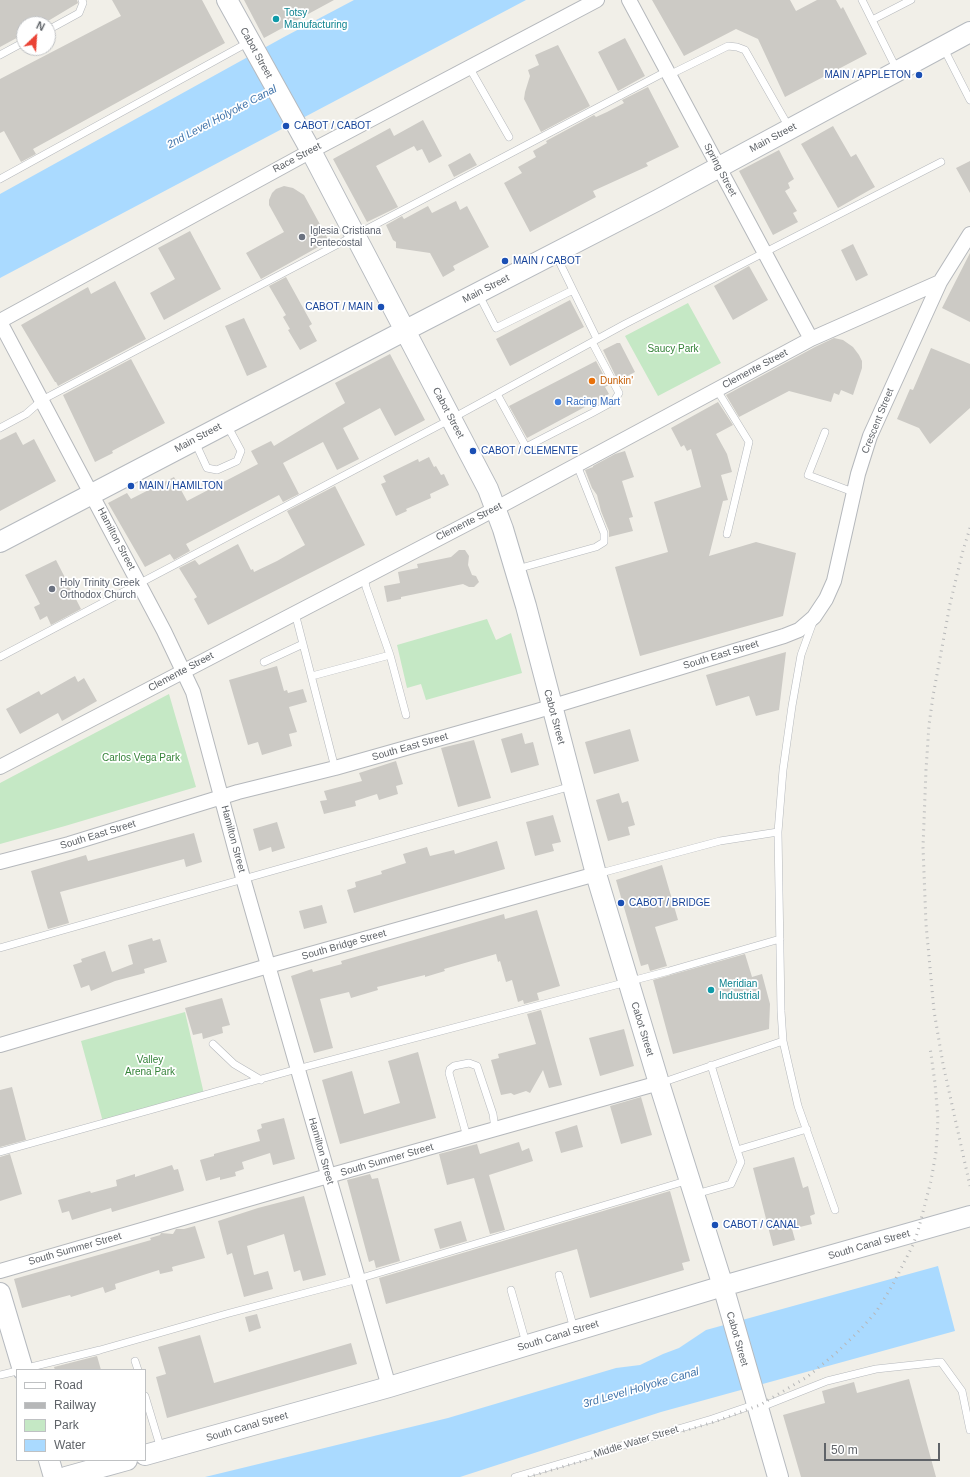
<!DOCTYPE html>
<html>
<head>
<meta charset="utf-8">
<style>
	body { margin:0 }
	#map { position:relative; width:970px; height:1477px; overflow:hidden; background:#f1efe8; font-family:Helvetica,sans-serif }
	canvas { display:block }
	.legend { position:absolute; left:16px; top:1369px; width:130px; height:92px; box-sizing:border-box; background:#fff; border:1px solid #bfc1c3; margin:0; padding:5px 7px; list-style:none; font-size:12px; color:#5f6368 }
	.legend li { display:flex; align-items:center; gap:8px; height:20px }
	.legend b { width:20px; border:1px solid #bfc1c3 }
	.north { position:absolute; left:16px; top:16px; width:40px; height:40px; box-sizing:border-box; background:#fff; border:1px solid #bfc1c3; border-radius:50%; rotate:25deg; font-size:11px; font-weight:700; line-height:16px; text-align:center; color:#5f6368 }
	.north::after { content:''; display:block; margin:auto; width:14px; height:18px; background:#ea4335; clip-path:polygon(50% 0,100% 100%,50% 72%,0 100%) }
	.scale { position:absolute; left:824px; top:1443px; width:116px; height:18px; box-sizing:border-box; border:2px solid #5f6368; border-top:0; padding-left:5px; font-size:12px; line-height:14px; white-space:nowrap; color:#5f6368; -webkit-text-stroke:3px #fff; paint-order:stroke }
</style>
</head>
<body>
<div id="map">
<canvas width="970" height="1477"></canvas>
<ul class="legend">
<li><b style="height:5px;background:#fff"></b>Road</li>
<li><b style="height:5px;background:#b6b7b8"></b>Railway</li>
<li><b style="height:11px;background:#c5e8c5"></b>Park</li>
<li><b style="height:11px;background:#aadaff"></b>Water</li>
</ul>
<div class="north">N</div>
<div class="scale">50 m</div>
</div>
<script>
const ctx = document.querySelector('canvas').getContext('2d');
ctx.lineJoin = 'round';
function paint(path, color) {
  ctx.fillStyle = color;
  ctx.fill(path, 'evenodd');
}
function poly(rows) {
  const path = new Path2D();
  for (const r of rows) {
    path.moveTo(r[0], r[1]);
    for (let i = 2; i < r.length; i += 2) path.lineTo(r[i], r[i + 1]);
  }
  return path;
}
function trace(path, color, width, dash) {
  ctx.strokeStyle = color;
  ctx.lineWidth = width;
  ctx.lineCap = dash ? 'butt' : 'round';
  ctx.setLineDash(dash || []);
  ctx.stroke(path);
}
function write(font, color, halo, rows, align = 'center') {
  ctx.font = font + ' Helvetica,sans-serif';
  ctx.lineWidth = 3.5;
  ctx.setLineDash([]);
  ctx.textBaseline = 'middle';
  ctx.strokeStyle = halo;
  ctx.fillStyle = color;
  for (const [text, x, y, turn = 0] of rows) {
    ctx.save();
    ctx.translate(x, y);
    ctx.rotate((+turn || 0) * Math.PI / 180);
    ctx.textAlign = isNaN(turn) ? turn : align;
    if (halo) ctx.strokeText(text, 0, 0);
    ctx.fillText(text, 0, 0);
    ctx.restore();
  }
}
paint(poly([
	[688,303,721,363,658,396,625,336],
	[487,619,496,640,511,633,522,673,426,700,421,684,407,688,397,645],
	[169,694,196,787,65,826,0,844,0,783],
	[185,1012,204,1094,103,1122,81,1041]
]), '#c5e8c5');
paint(poly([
	[354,0,526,0,0,278,0,194,284,37],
	[938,1266,955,1331,661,1412,460,1477,205,1477,448,1418,616,1368,640,1365,663,1354,679,1348,706,1330]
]), '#aadaff');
paint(poly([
	[0,0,77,0,78,3,43,24,24,24,24,34,0,47],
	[112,0,202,0,225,43,33,149,36,154,21,162,4,131,0,133,0,79,121,16],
	[244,0,334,0,264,38],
	[652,0,790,0,796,11,817,0,836,0,841,9,843,7,867,54,785,97,758,39,736,29,684,56],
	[625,38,645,76,618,91,598,52],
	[558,45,590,106,541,132,524,99,525,92,530,76,528,70,539,65,535,55],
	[648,87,679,147,646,163,648,166,593,191,596,197,530,232,504,183,522,173,518,167,536,157,533,151,547,143,546,141,594,115,596,117,607,112,624,103,622,100],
	[423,120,442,156,429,163,422,149,417,151,414,146,376,166,398,207,367,222,333,159,390,128,394,136],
	[833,126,851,157,856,154,875,187,838,208,801,144],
	[779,150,794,179,788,183,790,188,785,191,797,211,793,213,798,222,773,235,739,171],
	[470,153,477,165,454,177,448,165],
	[970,161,970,193,956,168],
	[284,186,293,188,304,195,329,241,261,279,246,253,284,232,269,205,269,200,272,193,276,189],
	[456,201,460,210,467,206,489,247,453,266,455,270,443,277,430,253,396,248,396,242,393,240,386,225,402,216,404,219,428,206,432,213],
	[190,231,221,289,164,320,150,293,175,279,158,248],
	[853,244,868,275,856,281,841,250],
	[970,253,970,322,942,308],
	[749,266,768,300,733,320,714,286],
	[286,277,312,324,309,326,317,341,300,350,288,330,290,329,283,317,286,315,269,286],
	[115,281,146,339,58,386,56,382,55,382,21,325,88,287,91,294],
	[570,300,584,327,510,366,496,339],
	[244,318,267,367,247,376,225,326],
	[834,338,843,340,853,347,859,355,862,361,862,368,853,395,841,390,839,395,834,393,831,402,789,391,739,417,726,395,815,347],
	[617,343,620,343,635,372,618,381,603,350],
	[931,348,970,364,970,408,930,444,919,428,897,419,910,389,913,390],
	[390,354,425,420,395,436,380,408,343,428,359,459,337,470,323,442,283,463,299,494,283,502,279,495,186,544,190,551,174,560,170,554,145,567,108,503,127,493,131,499,174,477,187,501,258,464,251,451,271,441,274,446,345,403,335,383],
	[131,359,165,423,112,451,113,453,95,462,63,395],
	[596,361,609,385,605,387,609,394,527,438,509,406],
	[718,402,733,425,716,434,727,454,732,472,721,475,728,500,723,501,709,556,756,542,796,553,783,616,640,656,615,567,668,552,654,502,701,487,691,449,687,451,684,445,681,447,671,428],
	[16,432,23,445,34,439,56,481,0,511,0,440],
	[625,451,634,477,622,481,633,517,629,518,633,531,609,537,609,531,601,511,597,495,592,488,585,470,593,467,593,466,615,454],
	[429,457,434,467,436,466,441,475,444,474,449,485,430,494,431,498,406,509,407,511,396,516,381,484,386,482,383,476,418,459,419,462],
	[335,486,365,545,208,625,194,599,197,597,179,568,195,560,199,565,238,544,251,570,253,569,254,572,277,561,305,545,287,511],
	[459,550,465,550,469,556,468,565,472,575,476,576,479,582,474,587,469,587,463,584,401,597,401,599,387,602,384,586,400,583,398,572,418,568,417,564,451,557],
	[56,560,81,609,51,625,47,616,40,620,34,607,40,604,25,575],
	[786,652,779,710,756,716,749,696,716,706,706,675],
	[277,666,284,691,287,690,288,693,303,689,307,702,289,707,297,732,289,734,292,746,262,755,258,742,248,745,229,680],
	[75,676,78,682,84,678,97,701,62,721,58,713,20,734,6,709,39,691,41,695],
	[630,729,639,761,594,774,585,742],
	[522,733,525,744,533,742,539,765,511,773,501,739],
	[474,740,491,798,458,807,441,748],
	[396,761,403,784,396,786,398,794,379,800,377,794,355,801,356,806,324,814,320,801,327,800,324,791,362,781,359,773],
	[619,793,622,803,628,801,635,825,628,827,630,835,608,841,596,800],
	[553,815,561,842,552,844,554,851,535,856,526,822],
	[277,822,285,848,272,852,271,847,259,851,253,829],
	[194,833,202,862,186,867,184,859,60,892,69,923,48,929,31,871,86,855,88,861],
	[497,841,505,869,354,913,347,890,356,887,355,882,382,874,381,871,406,863,403,854,427,847,430,856,454,850,455,854],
	[662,865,678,920,655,927,667,966,650,971,648,964,641,966,616,880],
	[322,905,327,923,304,929,299,911],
	[537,910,560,986,537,993,539,1000,524,1004,523,1000,518,1002,512,980,506,982,500,961,498,962,496,954,444,969,445,971,425,977,425,975,377,987,378,990,351,998,349,992,320,999,333,1048,314,1053,291,976,312,969,313,972,342,964,341,961,504,914,505,919],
	[152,938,153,941,160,939,167,962,144,969,145,973,115,981,91,991,89,985,81,988,73,965,82,962,81,959,105,951,112,972,133,964,128,945],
	[745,954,752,977,762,974,770,1004,769,1029,673,1054,653,980],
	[222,998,230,1025,222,1027,223,1033,203,1039,202,1033,193,1035,185,1008],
	[541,1010,562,1085,549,1088,543,1070,530,1093,526,1091,514,1095,511,1093,501,1095,491,1060,499,1058,498,1054,536,1044,527,1014],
	[624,1029,634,1066,600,1076,589,1038],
	[418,1052,436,1118,340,1144,322,1080,352,1071,364,1114,400,1103,388,1061],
	[12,1087,26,1140,0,1147,0,1090],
	[641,1097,652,1135,621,1144,610,1106],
	[284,1118,295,1159,273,1165,270,1153,242,1162,244,1169,235,1172,236,1176,220,1180,220,1177,206,1181,200,1160,214,1156,214,1154,260,1141,257,1130,262,1128,261,1124],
	[577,1125,583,1147,561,1153,555,1132],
	[519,1142,522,1151,529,1148,533,1161,489,1175,505,1230,490,1234,474,1178,447,1185,439,1154,477,1144,480,1154],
	[10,1154,22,1194,0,1201,0,1157],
	[794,1157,803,1188,808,1186,815,1214,810,1216,812,1224,792,1229,795,1240,773,1246,753,1168],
	[172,1165,174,1170,178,1169,184,1190,183,1191,112,1212,111,1208,72,1220,69,1211,62,1213,58,1200,90,1191,91,1193,117,1186,116,1180,135,1174,135,1177],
	[370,1174,372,1179,378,1178,400,1261,376,1268,374,1260,369,1262,347,1180],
	[670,1191,690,1261,682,1263,684,1270,590,1298,577,1249,386,1304,379,1278],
	[304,1196,326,1275,303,1281,300,1270,294,1272,284,1234,247,1246,254,1275,268,1271,273,1289,244,1297,232,1253,227,1255,218,1221,258,1208],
	[461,1221,467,1241,440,1249,434,1229],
	[195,1226,205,1258,172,1267,173,1271,160,1274,159,1270,115,1284,116,1289,105,1293,103,1287,71,1297,70,1295,22,1308,14,1279,151,1240,150,1238,160,1235,161,1233,173,1234,176,1229,184,1229],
	[257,1314,261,1328,249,1332,245,1317],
	[200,1335,214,1383,351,1343,357,1364,167,1418,156,1377,166,1374,158,1347],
	[97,1356,101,1370,55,1370,54,1367],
	[909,1379,936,1477,801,1477,783,1415,825,1403,822,1391,854,1382,857,1393]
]), '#cccac5');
const lane = poly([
	[862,0,897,70],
	[872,20,911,0],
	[48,30,79,13,83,3,82,0],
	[943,47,970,100],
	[0,55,24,42],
	[469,67,509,137],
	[669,75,728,46,737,47,745,50,790,129],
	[0,179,249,42],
	[573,290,597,339],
	[479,295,496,328,573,290,555,253],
	[717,390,749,442,727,534],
	[497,394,526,447,592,413,614,401,619,393,592,342],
	[0,428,26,414,42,400,667,71],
	[825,432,808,475,853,492],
	[195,442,207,468,217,470,237,461,241,451,227,425],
	[517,569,596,547,604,542,604,533,577,465],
	[364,577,366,587,390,655],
	[295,613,335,768],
	[813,622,801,655,792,706,783,770,778,832,781,1011,783,1041,798,1106,835,1210],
	[0,657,451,419,625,324,941,162],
	[264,662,303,644],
	[312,676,390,655,406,715],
	[597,874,720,841,778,832],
	[0,948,572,786],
	[213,1044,234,1064,261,1080],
	[711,1065,737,1150],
	[661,1083,783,1041],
	[467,1137,449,1073,450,1069,454,1066,469,1063,477,1066,493,1114,495,1129],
	[0,1152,297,1069,669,971,780,939],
	[696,1194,731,1184,741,1162,737,1150,807,1129],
	[559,1275,574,1329],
	[511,1290,526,1343],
	[135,1361,138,1370],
	[23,1369,100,1350,226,1314,358,1279,689,1180],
	[0,1375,17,1371],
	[145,1396,161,1449],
	[759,1408,827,1381,876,1369,941,1362,962,1391,970,1430],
	[515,1477,712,1419,756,1404]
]);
const street = poly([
	[629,0,811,339],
	[0,321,311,151,597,0],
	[0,322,164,631,193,692,243,878,389,1387],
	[0,767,480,517,811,339,940,282],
	[0,862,69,844,238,792,335,768,537,711,784,636,799,630,814,617,826,599,834,581,858,474,870,436,940,282,970,234],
	[0,1045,268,966,596,874],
	[0,1271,328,1176,659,1083]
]);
const secondary = poly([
	[227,0,311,151,488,489,503,529,526,606,596,874,659,1083,723,1286,778,1477],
	[0,542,404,331,658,200,970,32],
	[0,1293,23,1370],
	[145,1455,389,1387,723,1286,970,1216],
	[49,1460,54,1477],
	[66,1477,127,1460]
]);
trace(lane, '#b5b8bc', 8);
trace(street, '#b5b8bc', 16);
trace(secondary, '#b6babf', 22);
trace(lane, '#fff', 7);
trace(street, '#fff', 14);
trace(secondary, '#fff', 20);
trace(poly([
	[970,528,962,554,950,604,933,696,929,725,926,770,923,847,926,924,934,1011,943,1064,970,1186],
	[528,1477,714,1422,760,1405,807,1377,835,1354,858,1332,876,1312,892,1286,913,1245,918,1231,931,1181,936,1152,938,1119,935,1083,930,1047]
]), '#b6b7b8', 3, [1, 5]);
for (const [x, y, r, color] of [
	[276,19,4,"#0f9aa8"],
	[919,75,4,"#1a4fb4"],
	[286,126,4,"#1a4fb4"],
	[302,237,4,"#6b7280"],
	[505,261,4,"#1a4fb4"],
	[381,307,4,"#1a4fb4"],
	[592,381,4,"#e8710a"],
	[558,402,4,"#3f7fe0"],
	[473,451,4,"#1a4fb4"],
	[131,486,4,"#1a4fb4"],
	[52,589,4,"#6b7280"],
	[621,903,4,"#1a4fb4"],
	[711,990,4,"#0f9aa8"],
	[715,1225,4,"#1a4fb4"]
]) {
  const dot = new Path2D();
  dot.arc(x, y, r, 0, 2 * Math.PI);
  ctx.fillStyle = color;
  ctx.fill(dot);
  trace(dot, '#fff', 1.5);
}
write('10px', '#0d838f', '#fff', [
	["Totsy",284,13],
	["Manufacturing",284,25],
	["Meridian",719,984],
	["Industrial",719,996]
], 'left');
write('10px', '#5f6368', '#fff', [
	["Cabot Street",256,53,61],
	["Main Street",773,138,-28],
	["Race Street",297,158,-28],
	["Spring Street",720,170,62],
	["Main Street",486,289,-27],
	["Clemente Street",755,369,-28],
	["Cabot Street",448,413,62],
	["Crescent Street",878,421,-68],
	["Main Street",198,438,-28],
	["Clemente Street",469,522,-27],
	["Hamilton Street",116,539,62],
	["South East Street",721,655,-17],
	["Clemente Street",181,672,-28],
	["Cabot Street",554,717,75],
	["South East Street",410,747,-16],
	["South East Street",98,835,-17],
	["Hamilton Street",233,839,75],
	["South Bridge Street",344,945,-16],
	["Cabot Street",642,1029,73],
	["Hamilton Street",321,1151,74],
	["South Summer Street",387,1160,-16],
	["South Canal Street",869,1245,-16],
	["South Summer Street",75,1249,-16],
	["South Canal Street",558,1336,-17],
	["Cabot Street",737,1339,74],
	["South Canal Street",247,1427,-16],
	["Middle Water Street",636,1442,-17]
]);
write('10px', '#164399', '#fff', [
	["MAIN / APPLETON",911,75,"right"],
	["CABOT / CABOT",294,126],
	["MAIN / CABOT",513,261],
	["CABOT / MAIN",373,307,"right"],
	["CABOT / CLEMENTE",481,451],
	["MAIN / HAMILTON",139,486],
	["CABOT / BRIDGE",629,903],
	["CABOT / CANAL",723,1225]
], 'left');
write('10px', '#5b616d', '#fff', [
	["Iglesia Cristiana",310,231],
	["Pentecostal",310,243],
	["Holy Trinity Greek",60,583],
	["Orthodox Church",60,595]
], 'left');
write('10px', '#348238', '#fff', [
	["Saucy Park",673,349],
	["Carlos Vega Park",141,758],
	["Valley",150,1060],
	["Arena Park",150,1072]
]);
write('10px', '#c56008', '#fff', [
	["Dunkin'",600,381]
], 'left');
write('10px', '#366cbe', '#fff', [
	["Racing Mart",566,402]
], 'left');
write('italic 11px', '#4174aa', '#fff', [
	["2nd Level Holyoke Canal",222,117,-28],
	["3rd Level Holyoke Canal",641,1388,-16]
]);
</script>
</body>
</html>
